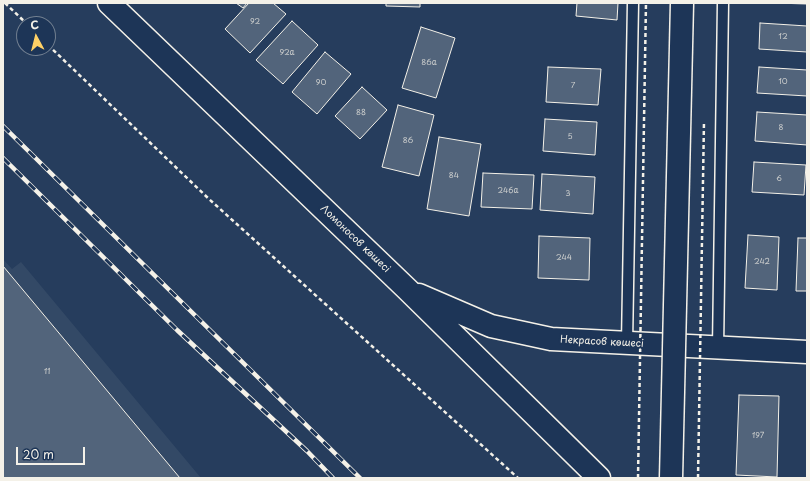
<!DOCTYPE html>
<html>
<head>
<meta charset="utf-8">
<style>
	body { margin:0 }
	#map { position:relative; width:810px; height:481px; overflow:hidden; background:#263d5d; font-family:"Playpen Sans",sans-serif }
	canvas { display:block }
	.frame { position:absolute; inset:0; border:4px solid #f4f1e8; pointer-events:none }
	.north { position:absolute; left:16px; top:16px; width:40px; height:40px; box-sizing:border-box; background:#1d3557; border:1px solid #738091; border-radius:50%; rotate:353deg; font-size:11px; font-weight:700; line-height:16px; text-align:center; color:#f4f1e8 }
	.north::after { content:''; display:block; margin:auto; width:14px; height:18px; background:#ffd166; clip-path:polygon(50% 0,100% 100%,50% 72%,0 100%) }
	.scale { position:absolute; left:16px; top:447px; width:69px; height:18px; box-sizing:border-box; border:2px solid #f4f1e8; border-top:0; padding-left:5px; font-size:12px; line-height:14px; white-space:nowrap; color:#f4f1e8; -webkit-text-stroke:3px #1d3557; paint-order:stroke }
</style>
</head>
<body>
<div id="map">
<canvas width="810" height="481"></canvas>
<div class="frame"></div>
<div class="north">С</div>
<div class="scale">20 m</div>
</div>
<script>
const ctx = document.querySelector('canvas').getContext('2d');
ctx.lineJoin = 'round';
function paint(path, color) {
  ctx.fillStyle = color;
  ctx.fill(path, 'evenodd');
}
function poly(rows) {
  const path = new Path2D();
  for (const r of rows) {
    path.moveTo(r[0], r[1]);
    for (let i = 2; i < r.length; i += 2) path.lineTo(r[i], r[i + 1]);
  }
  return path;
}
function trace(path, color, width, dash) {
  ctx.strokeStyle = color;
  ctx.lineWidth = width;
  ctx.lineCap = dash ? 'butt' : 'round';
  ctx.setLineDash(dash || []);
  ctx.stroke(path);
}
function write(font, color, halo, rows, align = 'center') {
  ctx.font = font + ' "Playpen Sans",sans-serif';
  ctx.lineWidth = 4;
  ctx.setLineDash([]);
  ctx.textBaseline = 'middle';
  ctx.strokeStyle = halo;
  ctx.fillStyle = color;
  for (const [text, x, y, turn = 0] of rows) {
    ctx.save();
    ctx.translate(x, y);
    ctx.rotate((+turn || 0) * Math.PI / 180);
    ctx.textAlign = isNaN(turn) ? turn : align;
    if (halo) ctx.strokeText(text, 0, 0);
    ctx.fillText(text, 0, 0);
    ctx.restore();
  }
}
paint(poly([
	[3,259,12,269,21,262,201,478,3,478]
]), '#334966');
const building = poly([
	[236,3,247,3,243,8,236,3],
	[249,3,273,3,286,14,250,53,225,29,249,3],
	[386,3,420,3,420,7,386,6,386,3],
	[577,3,618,3,617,20,576,16,577,3],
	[775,3,807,3,807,4,775,3],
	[292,21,318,45,283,84,256,60,292,21],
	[760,23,807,26,807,52,759,49,760,23],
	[421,27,455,38,436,98,402,88,421,27],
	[325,52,351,74,317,114,292,92,325,52],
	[548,67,601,69,598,105,546,102,548,67],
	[759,67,807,70,807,96,757,93,759,67],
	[362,87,387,110,360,139,335,116,362,87],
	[398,105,434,115,419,176,382,167,398,105],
	[757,112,807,115,807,145,755,141,757,112],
	[545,119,597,122,595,155,543,151,545,119],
	[439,137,481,144,469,216,427,209,439,137],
	[754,162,806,165,804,195,752,192,754,162],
	[483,173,534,175,532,209,481,207,483,173],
	[542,174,595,177,593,214,540,210,542,174],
	[748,235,779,237,777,290,745,288,748,235],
	[539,236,590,238,589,280,538,278,539,236],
	[798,238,807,238,807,291,796,291,798,238],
	[3,266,180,478,3,478,3,266],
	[739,395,779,396,777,477,736,475,739,395]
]);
paint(building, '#52647b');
trace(building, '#f4f1e8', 1);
const lane = poly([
	[627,343,633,3],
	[718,348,723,3]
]);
const secondary = poly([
	[109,3,407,289,599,478],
	[419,295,491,326,551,339,807,352]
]);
trace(lane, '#f4f1e8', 13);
trace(secondary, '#f4f1e8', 25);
trace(poly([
	[5,3,27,24],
	[48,45,209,199,518,478]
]), '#f4f1e8', 2.5, [4, 3]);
trace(lane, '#1d3557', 10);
trace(secondary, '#1d3557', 22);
const rail = poly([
	[3,126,360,478],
	[3,158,177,330,307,451,333,478]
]);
trace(rail, '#f4f1e8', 4.5);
trace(rail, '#1d3557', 3, [9]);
const secondaryBridge = poly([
	[671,478,682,3]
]);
trace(secondaryBridge, '#f4f1e8', 25, []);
trace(poly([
	[638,478,646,3],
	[698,478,704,121]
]), '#f4f1e8', 2.5, [4, 3]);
trace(secondaryBridge, '#1d3557', 22);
write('8px', '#cccecd', null, [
	["92",255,22],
	["12",783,37],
	["92а",287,53],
	["86а",429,63],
	["10",783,82],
	["90",321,83],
	["7",573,86],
	["88",361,113],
	["8",781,128],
	["5",570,137],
	["86",408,141],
	["84",454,176],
	["6",779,179],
	["246а",508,191],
	["3",568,194],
	["244",564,258],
	["242",762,262],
	["11",47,372],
	["197",758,436]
]);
write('10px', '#f4f1e8', '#1d3557', [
	["Ломоносов көшесі",355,239,44],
	["Некрасов көшесі",602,342,3]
]);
</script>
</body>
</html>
